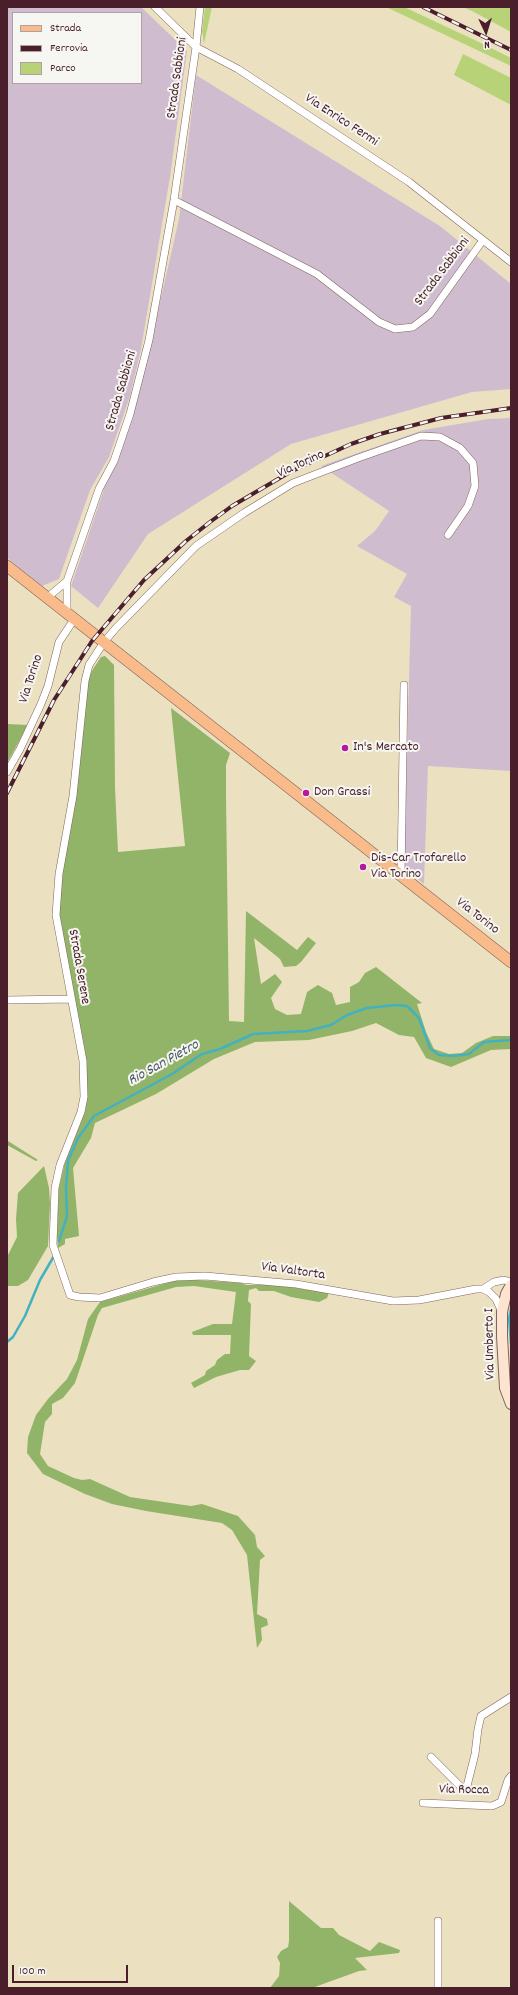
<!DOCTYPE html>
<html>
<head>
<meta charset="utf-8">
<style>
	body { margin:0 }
	#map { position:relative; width:518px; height:1995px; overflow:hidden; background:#ebe1c0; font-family:Dekko,sans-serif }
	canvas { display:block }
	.frame { position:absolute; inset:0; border:8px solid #4a1f2b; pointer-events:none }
	.legend { position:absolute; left:12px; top:12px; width:130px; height:72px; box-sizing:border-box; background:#f6f6f2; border:1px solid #b1a0a2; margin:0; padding:5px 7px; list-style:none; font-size:12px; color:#4a1f2b }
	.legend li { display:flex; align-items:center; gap:8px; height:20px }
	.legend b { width:20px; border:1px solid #b1a0a2 }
	.north { position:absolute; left:466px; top:12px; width:40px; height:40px; -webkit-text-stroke:3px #f6f6f2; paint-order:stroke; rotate:176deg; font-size:11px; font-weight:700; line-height:16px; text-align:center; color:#4a1f2b }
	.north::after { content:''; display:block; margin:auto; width:14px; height:18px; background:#4a1f2b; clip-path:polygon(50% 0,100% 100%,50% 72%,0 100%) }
	.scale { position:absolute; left:12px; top:1965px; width:116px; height:18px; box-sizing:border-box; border:2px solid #4a1f2b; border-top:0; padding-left:5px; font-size:12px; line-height:14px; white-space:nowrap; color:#4a1f2b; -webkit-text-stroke:3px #f6f6f2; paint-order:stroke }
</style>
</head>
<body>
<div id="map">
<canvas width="518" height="1995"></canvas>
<div class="frame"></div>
<ul class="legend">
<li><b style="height:5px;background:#fabb8b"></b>Strada</li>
<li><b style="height:5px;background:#4a1f2b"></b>Ferrovia</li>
<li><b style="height:11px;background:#b8d278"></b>Parco</li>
</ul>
<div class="north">N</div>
<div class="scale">100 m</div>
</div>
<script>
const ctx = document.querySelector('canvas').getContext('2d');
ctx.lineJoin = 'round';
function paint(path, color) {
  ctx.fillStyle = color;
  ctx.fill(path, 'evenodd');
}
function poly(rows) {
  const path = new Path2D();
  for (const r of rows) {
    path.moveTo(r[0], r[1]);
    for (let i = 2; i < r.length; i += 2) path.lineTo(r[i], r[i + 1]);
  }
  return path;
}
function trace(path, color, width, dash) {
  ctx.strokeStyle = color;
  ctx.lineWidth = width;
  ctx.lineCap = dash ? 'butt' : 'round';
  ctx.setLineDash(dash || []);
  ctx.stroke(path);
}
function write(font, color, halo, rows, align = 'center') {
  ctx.font = font + ' Dekko,sans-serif';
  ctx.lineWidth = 4;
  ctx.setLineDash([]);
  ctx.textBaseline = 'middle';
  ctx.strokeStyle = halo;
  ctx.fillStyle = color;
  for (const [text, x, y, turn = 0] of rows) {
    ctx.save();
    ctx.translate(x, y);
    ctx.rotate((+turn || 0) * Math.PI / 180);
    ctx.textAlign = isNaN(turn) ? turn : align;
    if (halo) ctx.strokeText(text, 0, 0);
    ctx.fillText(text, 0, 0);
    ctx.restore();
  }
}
paint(poly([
	[7,7,141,7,187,51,170,177,141,349,130,396,109,457,90,490,59,579,42,586,7,558],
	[13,13,141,13,141,83,13,83],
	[196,75,440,226,511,284,511,389,472,392,291,444,148,534,98,608,71,586,144,372,179,219],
	[511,418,511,771,428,766,424,884,404,868,411,606,394,597,407,574,357,546,375,531,389,511,321,466,423,430,488,419]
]), '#cfbdcf');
paint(poly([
	[205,7,212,7,204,44,202,31],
	[386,7,404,7,481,43,511,58,511,66],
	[463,7,511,7,511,32,474,12],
	[463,54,511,78,511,105,454,75]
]), '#b8d278');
paint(poly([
	[105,656,114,665,115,788,118,852,185,846,171,708,230,753,226,765,226,795,229,1021,244,1022,246,911,297,950,308,937,316,943,301,962,296,966,284,967,280,959,254,938,261,984,275,974,282,982,271,998,275,1009,287,1015,301,1014,307,992,318,985,332,993,336,1005,350,1002,350,987,359,982,365,973,376,967,422,1003,417,1004,426,1032,434,1049,449,1054,462,1053,476,1043,493,1036,511,1036,511,1049,491,1050,451,1067,426,1058,414,1037,399,1035,376,1023,352,1031,309,1040,255,1042,214,1059,156,1094,95,1123,91,1138,73,1168,79,1236,65,1239,65,1244,58,1248,57,1236,59,1188,65,1162,85,1112,87,1097,85,1056,59,914,59,895,87,682,93,669,101,657],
	[7,724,28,725,7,763],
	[7,1140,8,1141,38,1160,36,1161,7,1145],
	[44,1166,49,1188,50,1204,48,1246,28,1280,18,1286,7,1286,7,1257,17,1237,16,1219,18,1193],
	[196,1280,241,1283,246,1285,277,1285,329,1293,327,1298,319,1302,291,1297,274,1291,259,1291,256,1288,249,1290,248,1301,251,1304,249,1356,256,1361,249,1370,240,1370,216,1377,194,1388,191,1383,205,1375,206,1371,215,1365,217,1360,225,1354,230,1354,231,1335,193,1335,192,1332,213,1324,232,1324,236,1292,194,1286,176,1287,102,1308,98,1315,75,1383,63,1398,52,1404,52,1414,45,1422,40,1454,48,1466,74,1478,82,1480,90,1479,130,1497,191,1506,202,1504,238,1516,255,1535,257,1547,265,1556,260,1560,257,1614,267,1619,268,1625,261,1628,262,1640,257,1648,247,1555,232,1530,222,1523,146,1511,112,1504,85,1494,43,1474,27,1453,28,1437,36,1415,48,1399,67,1379,77,1360,88,1319,100,1302,174,1281],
	[289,1901,321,1928,333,1928,339,1935,370,1951,379,1942,400,1950,399,1953,355,1958,367,1970,359,1971,312,1988,270,1988,279,1976,280,1963,277,1957,281,1951,288,1947,289,1941]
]), '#92b468');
trace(poly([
	[59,1241,67,1216,66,1189,68,1161,78,1138,94,1116,172,1074,202,1054,220,1049,253,1034,307,1031,331,1025,347,1015,367,1008,395,1005,407,1006,419,1018,430,1048,439,1055,454,1056,469,1054,484,1042,511,1040],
	[511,1309,509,1318,511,1344],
	[7,1342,13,1337,25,1316,40,1280,54,1256]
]), '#43b1bf', 2.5);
const street = poly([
	[155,7,196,47,238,69,409,182,511,262],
	[174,200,317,274,379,322,395,329,413,327,430,314,483,240],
	[448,535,468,506,475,486,473,463,460,448,440,437,421,436,358,458,293,483,244,513,196,546,116,628,104,642,89,665,85,681,73,796,59,874,56,915,83,1061,84,1097,81,1112,60,1165,55,1188,53,1245,70,1295,79,1297,100,1298,153,1282,176,1277,205,1276,296,1284,393,1301,419,1300,476,1289,483,1289,489,1292,496,1299,502,1312],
	[48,597,67,581],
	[67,612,67,581,99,489,114,461,130,414,149,340,174,200,196,47,200,7],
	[7,772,20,749,41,704,48,686,59,642,75,618],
	[401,875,404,685],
	[7,1000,71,999],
	[483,1289,494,1282,504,1280,511,1282],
	[431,1757,463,1789,467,1786,475,1754,478,1729,481,1716,511,1697],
	[423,1803,492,1806,501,1802,508,1780,511,1776],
	[438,1921,438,1988]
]);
const secondary = poly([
	[511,1285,506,1294,502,1312,502,1336,505,1388,511,1404]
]);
const primary = poly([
	[7,566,511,962]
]);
trace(street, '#82635f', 8);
trace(secondary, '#82635f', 12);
trace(primary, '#82635f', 12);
trace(street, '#fff', 7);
trace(secondary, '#fde4d1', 10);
trace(primary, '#fabb8b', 11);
const rail = poly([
	[423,7,511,50],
	[7,793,54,700,92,641,144,580,186,541,210,522,232,506,290,472,351,444,380,434,441,418,511,408]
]);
trace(rail, '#4a1f2b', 4);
trace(rail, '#f6f6f2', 2.5, [8]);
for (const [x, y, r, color] of [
	[345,748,4,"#b5179e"],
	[306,793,4,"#b5179e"],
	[363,867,4,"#b5179e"]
]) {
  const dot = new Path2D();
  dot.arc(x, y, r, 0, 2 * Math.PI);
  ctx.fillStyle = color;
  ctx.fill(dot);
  trace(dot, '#f6f6f2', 1.5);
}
write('14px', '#4a1f2b', '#f6f6f2', [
	["Strada Sabbioni",178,78,-82],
	["Via Enrico Fermi",341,121,33],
	["Strada Sabbioni",443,272,-53],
	["Strada Sabbioni",122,391,-74],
	["Via Torino",301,465,-24],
	["Via Torino",32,679,-72],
	["Via Torino",477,917,38],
	["Strada Serene",78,967,80],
	["Via Valtorta",293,1272,8],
	["Via Umberto I",491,1344,-91],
	["Via Rocca",464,1791,1]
]);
write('14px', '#4a1f2b', '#f6f6f2', [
	["In's Mercato",353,748],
	["Don Grassi",314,793],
	["Dis-Car Trofarello",371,859],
	["Via Torino",371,875]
], 'left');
write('italic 15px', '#475966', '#f6f6f2', [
	["Rio San Pietro",164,1064,-29]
]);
</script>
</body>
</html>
